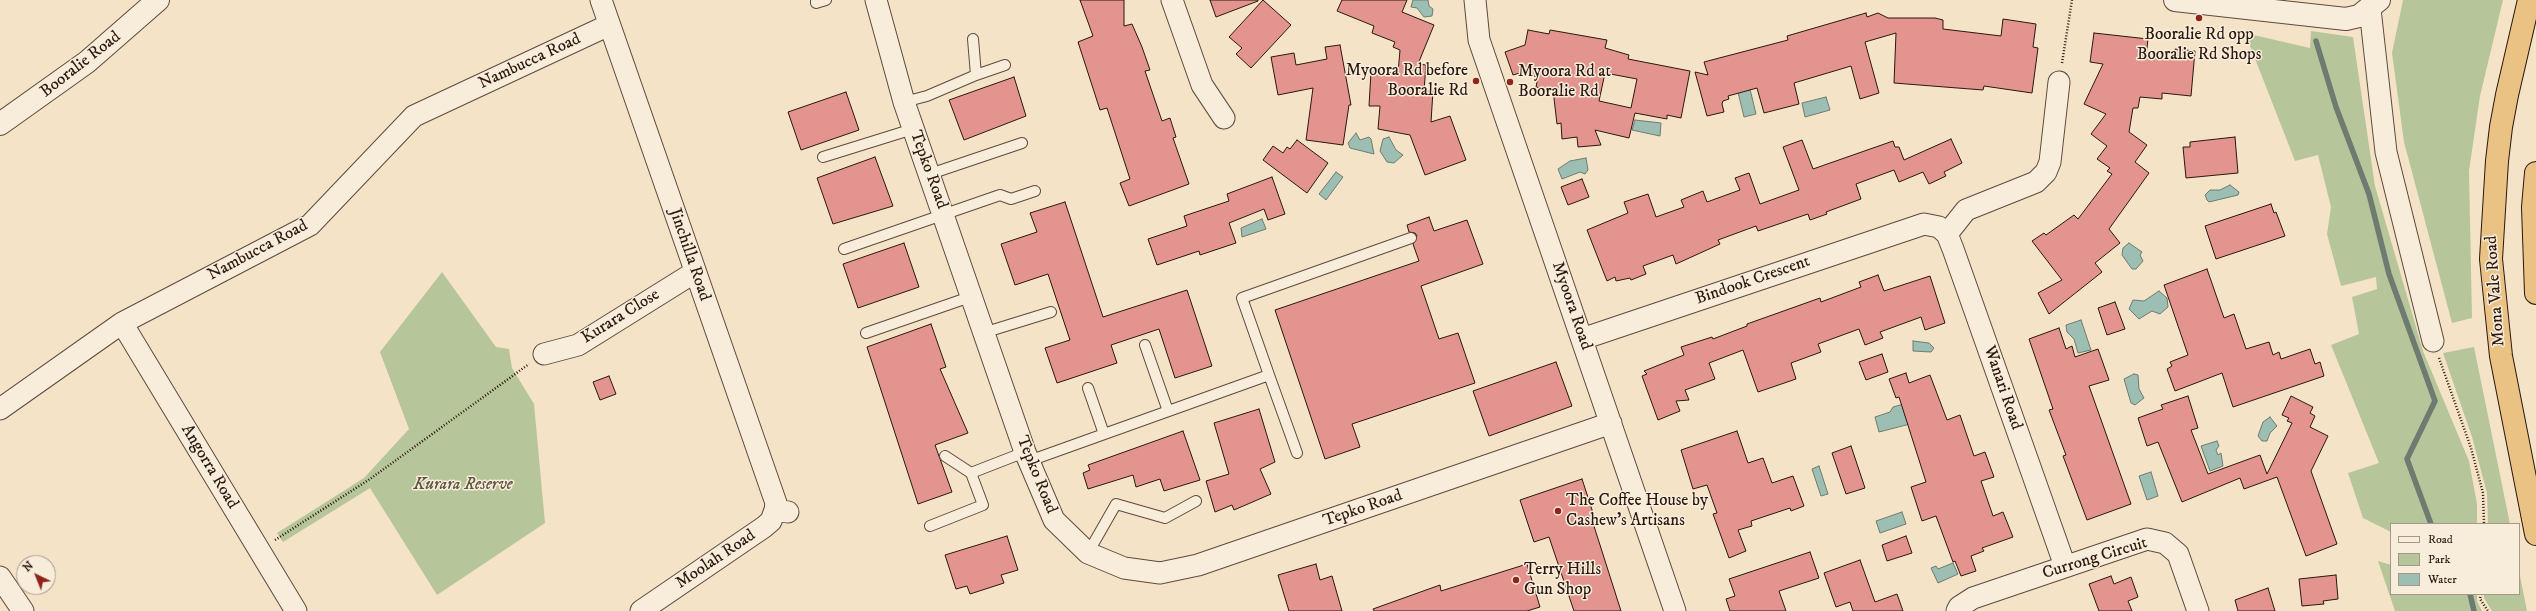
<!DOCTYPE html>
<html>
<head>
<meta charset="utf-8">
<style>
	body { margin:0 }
	#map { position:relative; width:2536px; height:611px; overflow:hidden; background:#f5e3c8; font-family:"IM FELL DW Pica",serif }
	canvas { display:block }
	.legend { position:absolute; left:2390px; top:523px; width:130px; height:72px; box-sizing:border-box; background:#f8eddb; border:1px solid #a69789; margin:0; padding:5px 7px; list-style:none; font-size:12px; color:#2a170f }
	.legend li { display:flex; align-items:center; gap:8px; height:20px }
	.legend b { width:20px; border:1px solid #a69789 }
	.north { position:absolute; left:16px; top:555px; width:40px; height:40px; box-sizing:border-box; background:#f8eddb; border:1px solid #a69789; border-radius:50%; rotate:317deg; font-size:11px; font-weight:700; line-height:16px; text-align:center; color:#2a170f }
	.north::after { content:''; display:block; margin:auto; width:14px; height:18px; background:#8f2418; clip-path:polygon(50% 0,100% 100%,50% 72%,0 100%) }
</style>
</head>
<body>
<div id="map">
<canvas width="2536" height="611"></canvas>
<ul class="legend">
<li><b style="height:5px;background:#f8eddb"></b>Road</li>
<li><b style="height:11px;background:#b7c59a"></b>Park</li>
<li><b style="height:11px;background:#9cbeb3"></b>Water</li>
</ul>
<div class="north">N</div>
</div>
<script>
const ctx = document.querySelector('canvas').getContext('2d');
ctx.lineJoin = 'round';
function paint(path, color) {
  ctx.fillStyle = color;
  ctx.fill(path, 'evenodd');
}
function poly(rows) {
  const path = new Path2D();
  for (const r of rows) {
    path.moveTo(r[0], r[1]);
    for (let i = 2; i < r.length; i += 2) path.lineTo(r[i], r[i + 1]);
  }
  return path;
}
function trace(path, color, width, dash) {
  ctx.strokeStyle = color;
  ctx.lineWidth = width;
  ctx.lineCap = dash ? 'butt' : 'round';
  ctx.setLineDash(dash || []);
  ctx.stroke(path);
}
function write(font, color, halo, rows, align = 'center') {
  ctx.font = font + ' "IM FELL DW Pica",serif';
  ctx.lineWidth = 3;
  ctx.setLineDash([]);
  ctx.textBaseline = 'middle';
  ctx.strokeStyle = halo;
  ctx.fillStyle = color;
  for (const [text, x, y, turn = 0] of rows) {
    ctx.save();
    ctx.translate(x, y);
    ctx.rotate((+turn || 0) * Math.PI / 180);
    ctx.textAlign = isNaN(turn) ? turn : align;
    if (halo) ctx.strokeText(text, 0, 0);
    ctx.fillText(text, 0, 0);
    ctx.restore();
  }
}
paint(poly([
	[2403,0,2503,0,2480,96,2469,171,2472,318,2452,323,2404,142,2392,53],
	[2311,31,2353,37,2375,186,2423,351,2469,461,2477,504,2477,524,2391,524,2391,532,2363,518,2348,473,2379,463,2331,345,2359,334,2352,297,2377,289,2376,277,2341,286,2327,234,2331,207,2318,155,2295,161,2245,33,2310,48],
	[442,272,496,347,509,349,512,368,534,404,545,523,437,595,370,488,283,542,277,533,364,478,409,429,380,352],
	[2474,347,2510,524,2488,524,2487,493,2472,437,2443,353],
	[2378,561,2391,565,2391,594,2477,594,2477,601,2482,611,2395,611],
	[2519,571,2527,611,2492,611,2484,598,2484,594,2519,594]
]), '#b7c59a');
const water = poly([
	[1413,0,1428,0,1429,6,1433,9,1432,16,1424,17,1417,8,1411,7,1413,0],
	[1750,89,1756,114,1744,117,1738,92,1750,89],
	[1826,97,1830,110,1805,117,1802,103,1826,97],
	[1635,120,1661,123,1660,136,1632,130,1635,120],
	[1356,133,1360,140,1369,137,1371,139,1374,154,1350,148,1348,143,1356,133],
	[1389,137,1396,150,1403,155,1394,163,1387,162,1380,151,1383,139,1389,137],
	[1586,158,1588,170,1585,174,1580,172,1562,179,1558,169,1570,161,1586,158],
	[1336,172,1343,177,1326,200,1319,194,1336,172],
	[2230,185,2239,192,2238,195,2209,202,2207,200,2205,195,2210,190,2220,190,2230,185],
	[1262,219,1266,229,1242,237,1241,228,1262,219],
	[2129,243,2142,252,2140,255,2143,261,2136,269,2132,269,2122,255,2123,248,2129,243],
	[2159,291,2167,298,2168,307,2160,314,2152,311,2139,319,2129,309,2133,300,2144,301,2159,291],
	[2081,320,2091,350,2078,353,2074,339,2067,332,2066,325,2081,320],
	[1913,341,1929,343,1934,348,1931,352,1913,351,1913,341],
	[2134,374,2138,375,2139,389,2144,398,2135,405,2131,403,2124,379,2134,374],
	[1904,404,1910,424,1879,432,1875,417,1890,412,1893,407,1904,404],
	[2270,417,2277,426,2270,433,2267,441,2262,441,2258,436,2263,422,2270,417],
	[2217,441,2219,446,2216,450,2218,455,2221,453,2223,466,2210,471,2201,446,2217,441],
	[1819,466,1828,494,1821,496,1812,469,1819,466],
	[2151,472,2158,496,2147,500,2139,476,2151,472],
	[1902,512,1906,524,1880,533,1876,521,1902,512],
	[1953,563,1958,574,1938,583,1931,568,1936,566,1938,569,1953,563]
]);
paint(water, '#9cbeb3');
trace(water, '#6e7b71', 1);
trace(poly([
	[2316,41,2336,107,2369,194,2389,274,2435,401,2407,459,2431,524],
	[2470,594,2474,611]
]), '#6e7b71', 5.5);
const building = poly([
	[1080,0,1124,0,1124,26,1132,24,1142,47,1150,70,1145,71,1162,121,1170,118,1176,137,1173,138,1189,184,1129,206,1120,183,1130,179,1107,108,1100,110,1078,42,1093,36,1080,0],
	[1210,0,1258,0,1258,1,1216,17,1210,0],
	[1263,0,1291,25,1251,68,1236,54,1242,48,1229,37,1263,0],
	[1342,0,1407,0,1402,12,1434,25,1418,64,1426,65,1424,91,1433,91,1431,122,1450,116,1466,160,1425,175,1410,135,1378,129,1380,106,1369,106,1371,72,1398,73,1400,50,1393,47,1395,42,1372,33,1374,26,1337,11,1342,0],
	[1866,13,1867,17,1878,13,1888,18,1935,18,1943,20,1943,29,2001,36,2003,19,2036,24,2033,47,2038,48,2032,93,1984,86,1983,90,1894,83,1896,33,1865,42,1879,93,1860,99,1851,66,1794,83,1799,104,1764,113,1757,88,1728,96,1729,99,1723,101,1722,104,1724,112,1707,116,1695,72,1708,75,1704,62,1788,40,1787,36,1866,13],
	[1528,30,1549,34,1550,30,1607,40,1605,48,1629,55,1628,59,1690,71,1681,118,1667,115,1667,119,1635,113,1629,138,1595,130,1601,145,1578,147,1577,137,1562,139,1561,123,1557,124,1553,90,1536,87,1538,77,1520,73,1513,75,1505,52,1525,45,1528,30],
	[1605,73,1637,79,1631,108,1599,101,1605,73],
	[2094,33,2148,39,2146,57,2173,59,2175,49,2195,51,2191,96,2162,93,2162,99,2140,97,2138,108,2133,108,2129,132,2147,145,2135,162,2149,173,2109,229,2120,243,2095,263,2102,272,2049,314,2038,293,2062,280,2032,241,2044,233,2046,235,2074,215,2078,219,2112,174,2107,171,2110,168,2097,159,2107,146,2091,134,2106,114,2084,104,2103,64,2090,62,2094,33],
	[1340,45,1351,105,1349,105,1343,145,1306,140,1313,88,1278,95,1271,57,1294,53,1296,65,1327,59,1325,47,1340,45],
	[1014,77,1026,116,964,140,949,100,1014,77],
	[846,92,859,130,801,150,788,112,846,92],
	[2235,137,2238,173,2186,178,2183,147,2190,147,2190,142,2235,137],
	[1951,139,1962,163,1944,172,1946,176,1929,184,1923,172,1899,182,1894,170,1856,184,1861,199,1826,212,1827,214,1810,220,1808,214,1758,231,1756,226,1718,240,1720,244,1676,264,1673,255,1643,266,1646,274,1631,280,1630,278,1616,281,1615,277,1607,281,1587,230,1628,213,1624,202,1648,194,1656,217,1684,207,1681,200,1703,191,1707,202,1740,190,1735,178,1749,173,1760,204,1799,190,1783,147,1802,140,1813,169,1893,141,1895,147,1899,147,1904,160,1951,139],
	[1297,140,1328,163,1307,193,1263,160,1273,146,1283,153,1287,147,1290,149,1297,140],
	[875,157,893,206,833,224,817,178,875,157],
	[1272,177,1285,214,1268,220,1264,209,1229,223,1236,243,1200,255,1199,251,1157,265,1148,239,1187,226,1184,216,1229,201,1227,194,1272,177],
	[1582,179,1589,197,1568,205,1561,187,1582,179],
	[1065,202,1103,317,1187,290,1212,366,1175,378,1159,329,1111,345,1117,363,1057,383,1045,348,1070,340,1048,274,1015,285,1001,244,1037,232,1030,213,1065,202],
	[2271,204,2274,213,2276,212,2285,236,2216,259,2205,226,2271,204],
	[1429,217,1434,231,1467,220,1483,264,1421,286,1439,339,1458,333,1475,383,1352,424,1360,447,1325,459,1275,310,1419,261,1413,244,1417,236,1415,233,1409,232,1407,225,1429,217],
	[904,243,919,287,858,308,843,264,904,243],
	[2207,269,2224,318,2234,314,2246,349,2269,342,2273,355,2279,352,2281,359,2310,349,2315,364,2320,362,2324,376,2233,407,2222,373,2175,391,2167,369,2172,366,2170,362,2188,355,2164,285,2207,269],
	[1878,275,1884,291,1930,276,1945,323,1925,330,1921,317,1880,332,1883,338,1865,345,1859,329,1818,344,1821,352,1791,363,1796,379,1758,392,1743,350,1709,363,1715,379,1685,390,1689,400,1676,401,1680,411,1658,420,1642,376,1647,374,1644,371,1684,355,1681,347,1712,337,1713,339,1747,326,1747,324,1820,298,1821,302,1861,287,1859,282,1878,275],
	[2115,302,2125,329,2107,335,2098,308,2115,302],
	[931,324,946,367,940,369,968,433,935,445,952,492,918,504,867,347,931,324],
	[2059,328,2066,349,2072,346,2075,357,2098,349,2109,380,2089,386,2131,504,2087,520,2063,456,2066,455,2049,410,2053,409,2029,339,2059,328],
	[1882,354,1888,372,1866,380,1859,362,1882,354],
	[1556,362,1572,406,1489,436,1473,391,1556,362],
	[1906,373,1909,383,1930,375,1947,420,1960,415,1974,456,1985,452,1994,477,1981,481,1993,516,2003,512,2013,537,1982,548,1984,551,1971,556,1976,571,1961,576,1955,561,1953,562,1936,516,1922,521,1911,487,1926,482,1899,397,1896,398,1889,379,1906,373],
	[609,376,616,394,600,400,593,382,609,376],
	[2188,396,2198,428,2191,430,2208,474,2260,455,2267,474,2292,423,2287,421,2289,418,2282,415,2291,396,2313,407,2310,413,2315,416,2310,427,2328,436,2311,471,2337,544,2306,556,2277,477,2244,489,2240,478,2182,502,2158,442,2147,446,2138,418,2163,409,2161,405,2188,396],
	[1259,409,1275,462,1260,469,1271,494,1234,510,1232,505,1215,512,1206,481,1229,474,1214,423,1259,409],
	[1183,431,1200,480,1164,491,1160,479,1136,487,1133,475,1088,489,1083,473,1090,470,1088,465,1183,431],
	[1737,431,1748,463,1763,458,1772,483,1793,476,1804,506,1791,511,1790,508,1751,521,1752,526,1738,530,1746,551,1729,558,1713,514,1717,513,1707,485,1693,489,1681,450,1737,431],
	[1851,446,1865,488,1846,494,1832,453,1851,446],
	[1582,479,1596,522,1593,523,1621,611,1574,611,1549,537,1534,542,1520,500,1582,479],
	[1007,536,1018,570,1001,575,1004,583,970,594,967,586,956,589,945,555,1007,536],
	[1906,536,1912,553,1887,561,1882,545,1906,536],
	[1810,552,1819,578,1779,591,1786,611,1730,611,1726,599,1735,596,1729,579,1810,552],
	[1860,560,1875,602,1897,594,1903,611,1853,611,1850,602,1836,607,1824,573,1860,560],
	[1316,564,1320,580,1332,576,1342,611,1289,611,1278,575,1316,564],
	[1527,564,1540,607,1527,611,1374,611,1373,609,1440,585,1441,591,1527,564],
	[2336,575,2338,599,2323,601,2324,604,2302,606,2299,579,2336,575],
	[2111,576,2114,584,2131,577,2138,597,2128,601,2132,611,2099,611,2089,584,2111,576],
	[2268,588,2275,611,2238,611,2235,600,2268,588]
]);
paint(building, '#e3948e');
trace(building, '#2a170f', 1);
const service = poly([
	[816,0,816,3,826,0],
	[976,75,1005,65],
	[904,102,927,96,976,75,973,39],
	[823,157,913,129],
	[930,174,1022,143],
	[844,249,1000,195,1011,199,1035,191],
	[866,333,970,297],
	[983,333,1051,312],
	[1145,345,1168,411],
	[1269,375,1297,453],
	[1088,388,1104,434],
	[945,456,971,473],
	[1029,461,1269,375,1242,298,1411,238],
	[930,526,983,505,971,473,1025,452],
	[1088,553,1116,504,1165,518,1196,501]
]);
const minor = poly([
	[601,0,776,503,775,510],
	[876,0,904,102,1025,452,1054,520,1088,553,1124,568,1160,573,1198,565,1611,423],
	[1172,0,1202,85,1224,118],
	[1475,0,1479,40,1675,611],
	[2370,9,2386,152,2433,341],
	[1947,234,1966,210,2036,182,2046,172,2050,162,2059,82],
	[122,323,296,611],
	[1582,339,1924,224,1939,227,1947,234,1953,249,2065,566],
	[544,354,578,345,695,272],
	[0,409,122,323,310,225,414,116,609,25],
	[0,577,23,611],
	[641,611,764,527,771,521,775,510,788,512],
	[1957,611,1959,607,1973,598,2147,539,2165,543,2178,554,2198,611]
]);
const tertiary = poly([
	[2175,0,2346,19,2359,16,2379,0],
	[0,124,87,62,158,0]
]);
const trunk = poly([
	[2529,0,2507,95,2501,127,2497,161,2491,259,2501,356,2536,534],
	[2536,173,2533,207,2536,293]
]);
trace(service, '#5d4a3d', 12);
trace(minor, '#5d4a3d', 23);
trace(tertiary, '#5d4a3d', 24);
trace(trunk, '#2a170f', 24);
trace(poly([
	[2062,63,2072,0],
	[2439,358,2471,448,2483,493,2484,524],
	[275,540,370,479,529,364],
	[2481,594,2480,599,2488,611]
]), '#2a170f', 2.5, [1, 2]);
trace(service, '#f8eddb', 10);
trace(minor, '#f8eddb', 21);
trace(tertiary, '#f8eddb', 22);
trace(trunk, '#eac284', 22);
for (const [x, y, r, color] of [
	[2199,18,4,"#8f2418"],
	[1476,81,4,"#8f2418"],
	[1510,82,4,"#8f2418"],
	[1558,511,4,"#8f2418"],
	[1516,580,4,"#8f2418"]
]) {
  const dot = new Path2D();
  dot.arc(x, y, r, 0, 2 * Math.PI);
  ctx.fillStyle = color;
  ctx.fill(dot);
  trace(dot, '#f8eddb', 1.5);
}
write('17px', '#2a170f', '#f8eddb', [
	["Booralie Rd opp",2199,35,"center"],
	["Booralie Rd Shops",2199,55,"center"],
	["Myoora Rd before",1468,71,"right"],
	["Booralie Rd",1468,91,"right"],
	["Myoora Rd at",1518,72],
	["Booralie Rd",1518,92],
	["The Coffee House by",1566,501],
	["Cashew's Artisans",1566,521],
	["Terry Hills",1524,570],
	["Gun Shop",1524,590]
], 'left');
write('17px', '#2a170f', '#f8eddb', [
	["Nambucca Road",530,62,-25],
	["Booralie Road",81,65,-38],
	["Tepko Road",928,170,70],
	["Nambucca Road",258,251,-28],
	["Jinchilla Road",689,255,71],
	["Bindook Crescent",1753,281,-19],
	["Mona Vale Road",2496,291,-94],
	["Myoora Road",1571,306,71],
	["Kurara Close",621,317,-32],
	["Wanari Road",2002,388,71],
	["Angorra Road",209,467,59],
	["Tepko Road",1036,475,68],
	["Tepko Road",1363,509,-19],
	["Currong Circuit",2095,559,-17],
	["Moolah Road",716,560,-34]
]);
write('italic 17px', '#5b5440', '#f8eddb', [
	["Kurara Reserve",463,485]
]);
</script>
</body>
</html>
